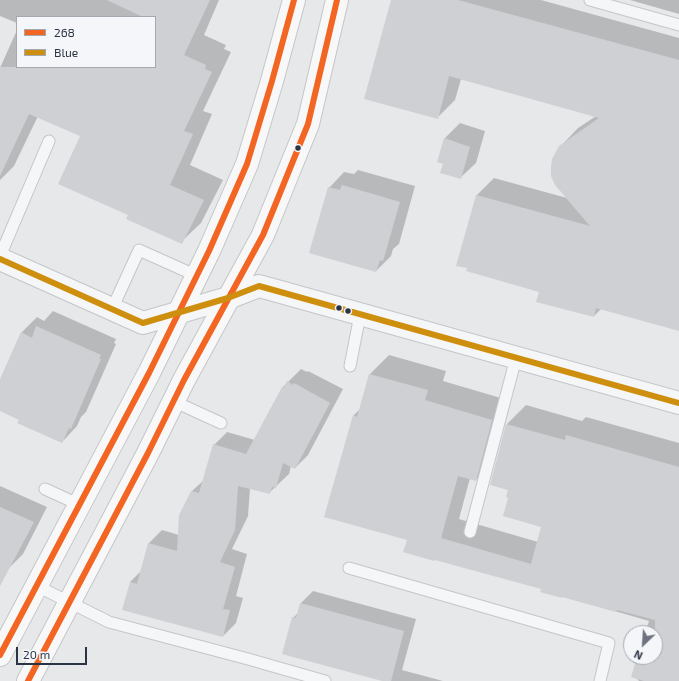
<!DOCTYPE html>
<html>
<head>
<meta charset="utf-8">
<style>
	body { margin:0 }
	#map { position:relative; width:679px; height:681px; overflow:hidden; background:#e6e8ea; font-family:"Exo 2",sans-serif }
	canvas { display:block }
	.legend { position:absolute; left:16px; top:16px; width:140px; height:52px; box-sizing:border-box; background:#f4f6f9; border:1px solid #a4a8b1; margin:0; padding:5px 7px; list-style:none; font-size:12px; color:#2b3445 }
	.legend li { display:flex; align-items:center; gap:8px; height:20px }
	.legend b { width:20px; border:1px solid #a4a8b1 }
	.north { position:absolute; left:623px; top:625px; width:40px; height:40px; box-sizing:border-box; background:#f4f6f9; border:1px solid #a4a8b1; border-radius:50%; rotate:205deg; font-size:11px; font-weight:700; line-height:16px; text-align:center; color:#2b3445 }
	.north::after { content:''; display:block; margin:auto; width:14px; height:18px; background:#6c737f; clip-path:polygon(50% 0,100% 100%,50% 72%,0 100%) }
	.scale { position:absolute; left:16px; top:647px; width:71px; height:18px; box-sizing:border-box; border:2px solid #2b3445; border-top:0; padding-left:5px; font-size:12px; line-height:14px; white-space:nowrap; color:#2b3445; -webkit-text-stroke:3px #f4f6f9; paint-order:stroke }
</style>
</head>
<body>
<div id="map">
<canvas width="679" height="681"></canvas>
<ul class="legend">
<li><b style="height:5px;background:#f26522"></b>268</li>
<li><b style="height:5px;background:#ce8f0e"></b>Blue</li>
</ul>
<div class="north">N</div>
<div class="scale">20 m</div>
</div>
<script>
const ctx = document.querySelector('canvas').getContext('2d');
ctx.lineJoin = 'round';
function paint(path, color) {
  ctx.fillStyle = color;
  ctx.fill(path, 'evenodd');
}
function poly(rows) {
  const path = new Path2D();
  for (const r of rows) {
    path.moveTo(r[0], r[1]);
    for (let i = 2; i < r.length; i += 2) path.lineTo(r[i], r[i + 1]);
  }
  return path;
}
function trace(path, color, width, dash) {
  ctx.strokeStyle = color;
  ctx.lineWidth = width;
  ctx.lineCap = dash ? 'butt' : 'round';
  ctx.setLineDash(dash || []);
  ctx.stroke(path);
}
paint(poly([
	[0,0,219,0,204,35,226,45,224,49,231,52,203,111,212,114,190,165,223,180,201,223,181,242,129,215,82,136,38,116,14,166,0,180,0,68,17,30,17,67,155,67,155,17,17,17,17,23,0,16],
	[392,0,541,0,679,38,679,330,601,309,594,316,540,291,476,196,494,178,567,198,560,147,578,128,596,116,461,79,455,100,437,118],
	[630,0,679,0,679,14],
	[460,123,485,131,476,163,460,178,445,163,444,139],
	[358,170,415,186,399,244,393,249,391,256,376,271,329,188,344,172,354,174],
	[53,311,116,339,114,343,116,344,86,412,81,417,77,426,62,442,20,419,0,410,0,382,21,333,37,317,44,321],
	[389,355,446,371,443,381,511,401,495,461,476,480,470,478,459,519,538,542,543,526,510,497,509,490,491,484,507,424,526,405,582,421,586,417,679,443,679,681,639,681,633,674,638,657,655,657,655,633,645,633,649,621,563,596,408,539,326,516,354,415,361,408,370,374],
	[301,369,307,372,308,371,343,389,308,455,295,468,291,466,289,474,269,493,250,488,248,516,232,549,247,554,236,596,243,598,236,623,223,636,130,582,141,571,149,543,162,530,179,535,192,491,204,480,214,445,227,432,255,440,283,387],
	[0,486,47,507,23,554,8,569,0,585],
	[313,591,416,619,402,670,443,681,385,681,293,618,299,612,301,603]
]), '#0003');
paint(poly([
	[107,0,210,0,184,55,206,65,205,69,212,72,184,131,193,134,170,185,204,200,182,244,126,219,128,215,58,184,80,136,29,114,0,176,0,67,155,67,155,17,143,17],
	[391,0,458,0,679,60,679,331,596,308,594,317,536,302,539,292,466,271,467,268,456,266,476,195,590,226,555,185,551,176,551,167,552,159,559,146,599,118,449,76,438,119,364,99],
	[444,138,470,147,461,179,440,173,443,164,437,162],
	[342,185,400,202,383,261,380,260,376,272,309,253,328,187,340,190],
	[36,326,101,355,99,359,101,359,71,429,69,428,62,443,17,423,19,420,0,411,0,379,21,332,32,338],
	[369,374,428,390,425,400,492,420,476,481,458,476,441,538,531,564,541,527,503,516,508,498,506,497,508,490,490,485,506,424,565,440,566,435,679,467,679,681,644,681,631,677,637,657,655,657,655,620,617,610,616,612,562,597,562,598,540,592,541,589,435,560,434,561,403,552,407,540,324,517,353,415,357,417],
	[287,381,293,385,294,383,330,403,295,469,283,463,276,488,272,487,270,494,238,486,235,530,220,562,235,567,223,609,230,610,223,637,122,610,130,582,137,584,148,543,177,551,179,515,191,491,199,493,213,444,246,454,282,387,284,388],
	[0,507,34,522,0,586],
	[300,603,404,631,391,681,382,681,282,654,292,617,296,618]
]), '#ced0d3');
const service = poly([
	[590,0,679,25],
	[0,256,49,141],
	[112,309,139,250,197,276],
	[350,366,360,315],
	[173,401,221,423],
	[45,489,80,505],
	[470,532,516,358],
	[349,568,609,643,600,681],
	[37,586,109,622,248,659,325,681]
]);
const tertiary = poly([
	[0,259,143,323,228,298,259,286,679,403]
]);
const secondary = poly([
	[0,655,149,373,209,251,247,164,272,81,294,0],
	[28,681,148,453,184,380,263,235,308,124,337,0]
]);
trace(service, '#c4c6c8', 13);
trace(tertiary, '#c4c6c8', 24);
trace(secondary, '#c4c6c8', 24);
trace(service, '#f5f6f7', 11);
trace(tertiary, '#f5f6f7', 22);
trace(secondary, '#f8f8f8', 22);
trace(poly([
	[0,655,149,373,209,251,247,164,272,81,294,0],
	[28,681,148,453,184,380,263,235,308,124,337,0]
]), '#f26522', 6);
trace(poly([
	[0,259,143,323,228,298,259,286,679,403]
]), '#ce8f0e', 6);
for (const [x, y, r, color] of [
	[298,148,3.5,"#2b3445"],
	[339,308,3.5,"#2b3445"],
	[348,311,3.5,"#2b3445"]
]) {
  const dot = new Path2D();
  dot.arc(x, y, r, 0, 2 * Math.PI);
  ctx.fillStyle = color;
  ctx.fill(dot);
  trace(dot, '#f4f6f9', 1.5);
}
</script>
</body>
</html>
